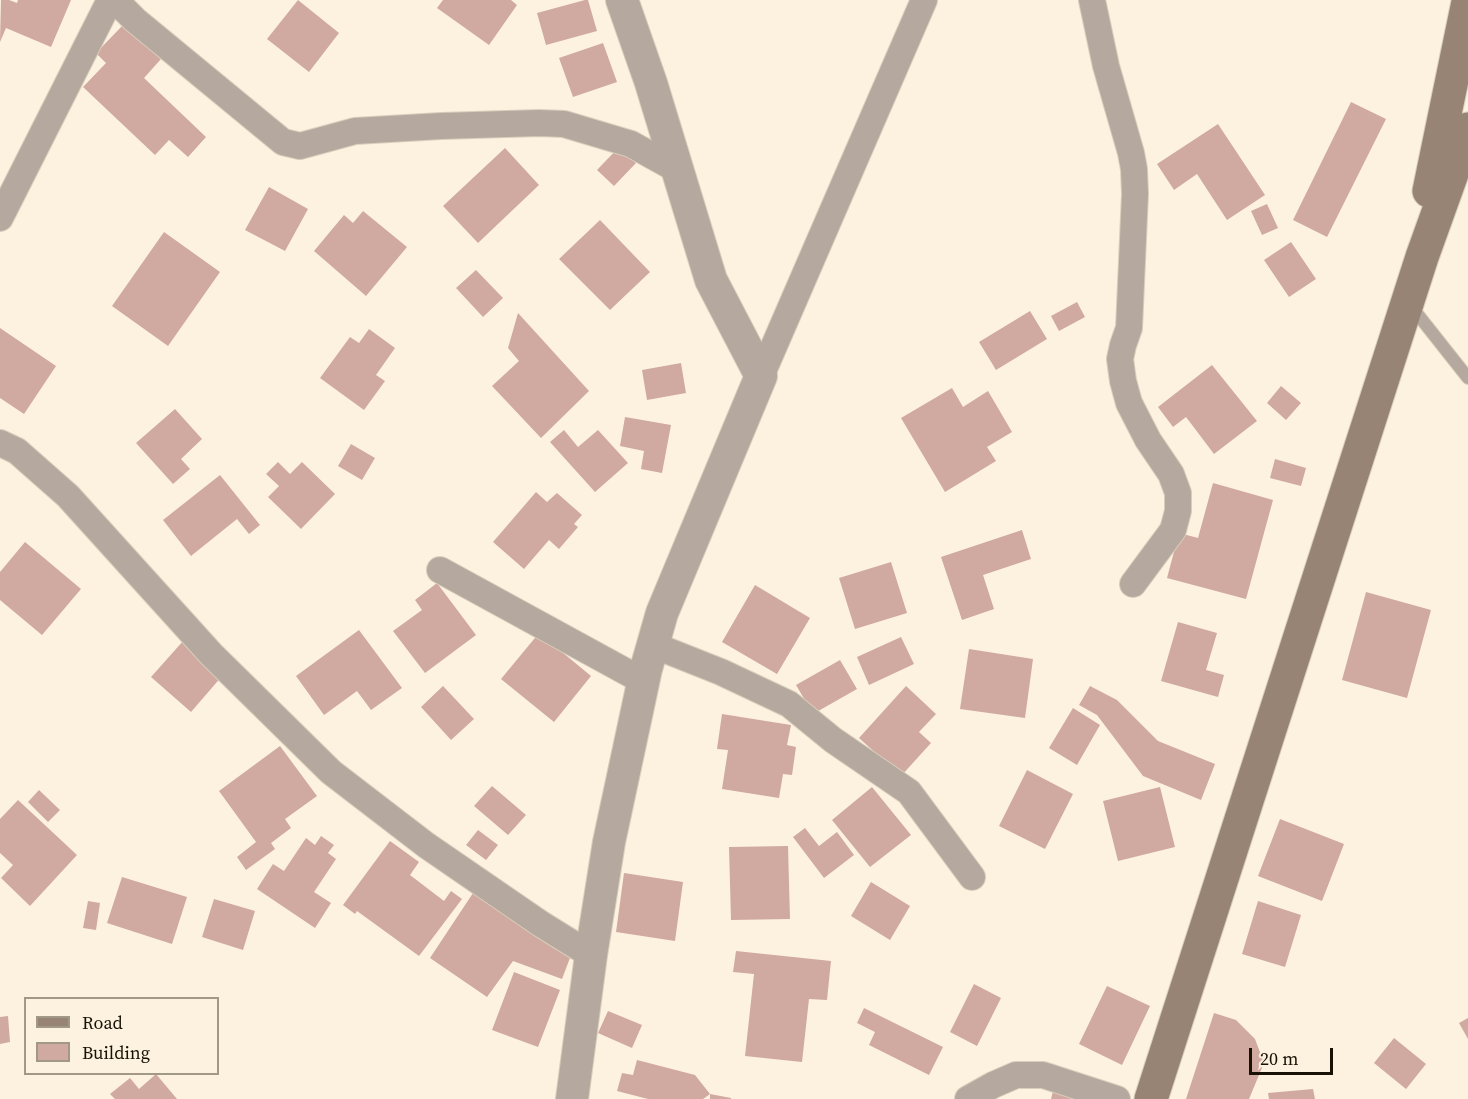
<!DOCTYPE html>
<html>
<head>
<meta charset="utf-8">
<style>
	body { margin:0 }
	#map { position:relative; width:1468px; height:1099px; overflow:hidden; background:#fdf2df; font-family:"Source Serif 4",serif }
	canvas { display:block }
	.legend { position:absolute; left:24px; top:997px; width:195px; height:78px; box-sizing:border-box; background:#fdf2df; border:2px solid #a19888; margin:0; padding:8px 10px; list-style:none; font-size:18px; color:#171106 }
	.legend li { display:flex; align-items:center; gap:12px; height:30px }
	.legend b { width:30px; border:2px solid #a19888 }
	.scale { position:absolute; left:1249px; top:1048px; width:84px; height:27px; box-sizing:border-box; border:3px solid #171106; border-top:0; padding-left:8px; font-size:18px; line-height:21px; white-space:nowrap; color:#171106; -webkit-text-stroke:4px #fdf2df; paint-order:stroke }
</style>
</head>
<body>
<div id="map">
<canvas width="1468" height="1099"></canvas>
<ul class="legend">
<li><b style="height:8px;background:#978475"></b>Road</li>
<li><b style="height:16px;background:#d0a9a1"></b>Building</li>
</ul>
<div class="scale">20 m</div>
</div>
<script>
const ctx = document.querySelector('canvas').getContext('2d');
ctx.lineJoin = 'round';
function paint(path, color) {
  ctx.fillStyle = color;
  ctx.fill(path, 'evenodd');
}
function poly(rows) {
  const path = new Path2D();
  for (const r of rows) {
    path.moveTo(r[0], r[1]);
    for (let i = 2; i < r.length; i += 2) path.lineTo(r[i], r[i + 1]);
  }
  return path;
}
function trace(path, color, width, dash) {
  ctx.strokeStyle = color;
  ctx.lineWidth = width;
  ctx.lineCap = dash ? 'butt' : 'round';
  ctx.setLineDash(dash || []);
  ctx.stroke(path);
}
paint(poly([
	[1,0,9,0,17,3,18,0,71,0,51,47,6,28,0,42],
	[298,0,339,33,309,72,267,39],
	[443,0,511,0,517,5,489,45,437,8],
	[585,0,588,0,597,31,546,45,537,13],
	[124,24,161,59,144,78,206,137,188,157,169,140,155,155,83,87,106,63,96,53],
	[603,43,617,82,573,97,559,58],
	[1351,102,1386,119,1327,237,1293,220],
	[1218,124,1265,195,1227,220,1197,174,1174,190,1157,164],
	[619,147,636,163,614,186,597,170],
	[505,148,539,185,478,243,443,206],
	[269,187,308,209,285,251,245,230],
	[1267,204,1278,228,1262,235,1251,211],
	[363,211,407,247,366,296,314,251,344,215,353,223],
	[600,220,650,272,610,310,559,259],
	[164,232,220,272,168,346,112,306],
	[1291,242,1316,279,1289,297,1264,260],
	[476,270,503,298,483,317,456,288],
	[1077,302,1085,317,1059,331,1051,316],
	[1030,311,1047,339,996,370,979,342],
	[518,313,589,391,541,438,492,386,519,361,508,348],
	[0,328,56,366,24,414,0,398],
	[369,329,395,348,376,375,385,381,364,410,320,378,350,337,359,343],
	[681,363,686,393,647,400,642,370],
	[1212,365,1257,421,1214,454,1186,417,1173,427,1158,407],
	[1281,386,1301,403,1286,420,1267,403],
	[952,388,963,407,988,391,1012,432,987,447,996,461,945,492,901,418],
	[175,409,202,439,181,459,190,469,173,484,136,443],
	[625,417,671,425,662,473,641,469,644,451,620,446],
	[564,430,578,447,598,430,628,463,595,492,550,442],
	[351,444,375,458,362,480,338,466],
	[1275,459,1306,468,1301,486,1270,478],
	[278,462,290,474,302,462,335,494,301,529,268,497,279,486,266,474],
	[220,475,260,525,249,534,237,519,191,556,163,520],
	[1213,483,1273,500,1246,599,1167,578,1179,533,1198,538],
	[536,492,547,502,557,493,582,515,574,524,578,527,559,549,549,540,524,569,493,542],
	[1022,530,1031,559,983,575,994,609,962,620,941,557],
	[25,542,81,589,42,635,0,600,0,572],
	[891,562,907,613,855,629,839,578],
	[437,583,476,635,425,673,393,631,422,610,415,600],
	[755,585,810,618,777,674,722,642],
	[1366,592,1431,610,1407,698,1342,680],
	[1178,622,1217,633,1206,670,1224,675,1218,697,1161,681],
	[359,630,402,688,371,710,357,691,324,715,296,676],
	[539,633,591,676,554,722,501,679],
	[901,637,914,664,869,685,857,657],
	[184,640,223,675,191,712,151,677],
	[969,649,1033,659,1025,718,960,709],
	[840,660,857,689,813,714,796,685],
	[443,686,474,719,451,740,421,707],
	[906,686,936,714,919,732,931,743,901,776,859,738],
	[1090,686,1117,700,1158,741,1215,764,1201,800,1143,776,1097,715,1079,705],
	[1073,708,1100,725,1077,765,1049,748],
	[722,714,791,725,787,745,796,747,792,775,783,774,779,798,722,789,728,750,717,749],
	[280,746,317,796,285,819,291,828,271,843,275,849,246,870,237,857,256,842,219,791],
	[1027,770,1073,794,1045,849,999,826],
	[492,786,526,815,508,835,474,806],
	[872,787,911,835,870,867,832,820],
	[1160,787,1175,847,1118,861,1103,801],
	[39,790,60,810,48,822,28,802],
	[18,800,77,855,30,906,1,878,13,865,0,853,0,819],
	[1280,819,1344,844,1322,901,1258,876],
	[805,828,819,846,837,832,854,855,824,878,793,837],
	[478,830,498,845,486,860,466,845],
	[321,836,334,845,328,853,336,859,314,892,331,903,315,928,257,889,273,864,284,871,306,838,315,845],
	[390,841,419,862,410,875,444,901,451,891,462,899,419,956,357,911,355,914,343,905],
	[788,846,790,919,731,920,729,847],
	[624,873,683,882,675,941,616,932],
	[122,877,187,897,172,944,107,923],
	[871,882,910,906,890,940,851,916],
	[475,890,573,950,562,979,513,961,487,997,430,958],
	[214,899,255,911,243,950,202,937],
	[88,901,100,903,96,930,83,928],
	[1258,901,1301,915,1285,967,1242,954],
	[736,951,831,961,827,1000,809,999,802,1062,745,1056,754,974,733,972],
	[514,972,560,990,538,1047,492,1030],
	[974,984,1001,998,977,1046,950,1032],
	[1107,986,1150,1006,1122,1065,1079,1044],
	[864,1008,943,1047,929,1075,869,1045,875,1032,857,1023],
	[608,1011,642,1025,632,1048,598,1033],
	[1214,1013,1236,1020,1255,1039,1264,1063,1249,1099,1186,1099],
	[8,1016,10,1042,0,1044,0,1017],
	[1468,1018,1468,1039,1459,1023],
	[1394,1038,1426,1064,1406,1089,1374,1063],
	[637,1060,695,1075,710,1094,703,1099,648,1099,617,1091,622,1073,633,1075],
	[156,1074,177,1099,115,1099,110,1094,130,1078,139,1089],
	[1055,1083,1102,1099,1051,1099],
	[1313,1089,1315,1099,1269,1099,1268,1093],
	[710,1094,731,1098,731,1099,710,1099]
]), '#d0a9a1');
const service = poly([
	[1411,306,1468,378]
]);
const minor = poly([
	[115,0,135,20,283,142,300,146,355,131,441,126,539,123,564,124,631,144,678,170],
	[1092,0,1106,66,1131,153,1134,169,1135,194,1129,328,1123,345,1120,359,1123,381,1129,403,1148,440,1171,474,1178,493,1178,511,1173,530,1133,584],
	[0,218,110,0],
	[761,376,924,0],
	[0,443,17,451,68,496,211,654,331,772,426,845,541,924,591,955],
	[440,570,643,681],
	[653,645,721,672,789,704,833,740,909,792,972,877],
	[968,1099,993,1085,1016,1075,1043,1075,1117,1099]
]);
const tertiary = poly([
	[572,1099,591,955,609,842,646,669,662,613,761,376,711,280,651,83,622,0]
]);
const secondary = poly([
	[1429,191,1468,2],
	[1151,1099,1422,257,1468,129]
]);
trace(service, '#d8cebc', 14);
trace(minor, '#d8cebc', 28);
trace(tertiary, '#d8cebc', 34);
trace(secondary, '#d8cebc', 35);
trace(service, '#b5a89e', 12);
trace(minor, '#b5a89e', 26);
trace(tertiary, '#b5a89e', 32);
trace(secondary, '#978475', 33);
</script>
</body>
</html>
